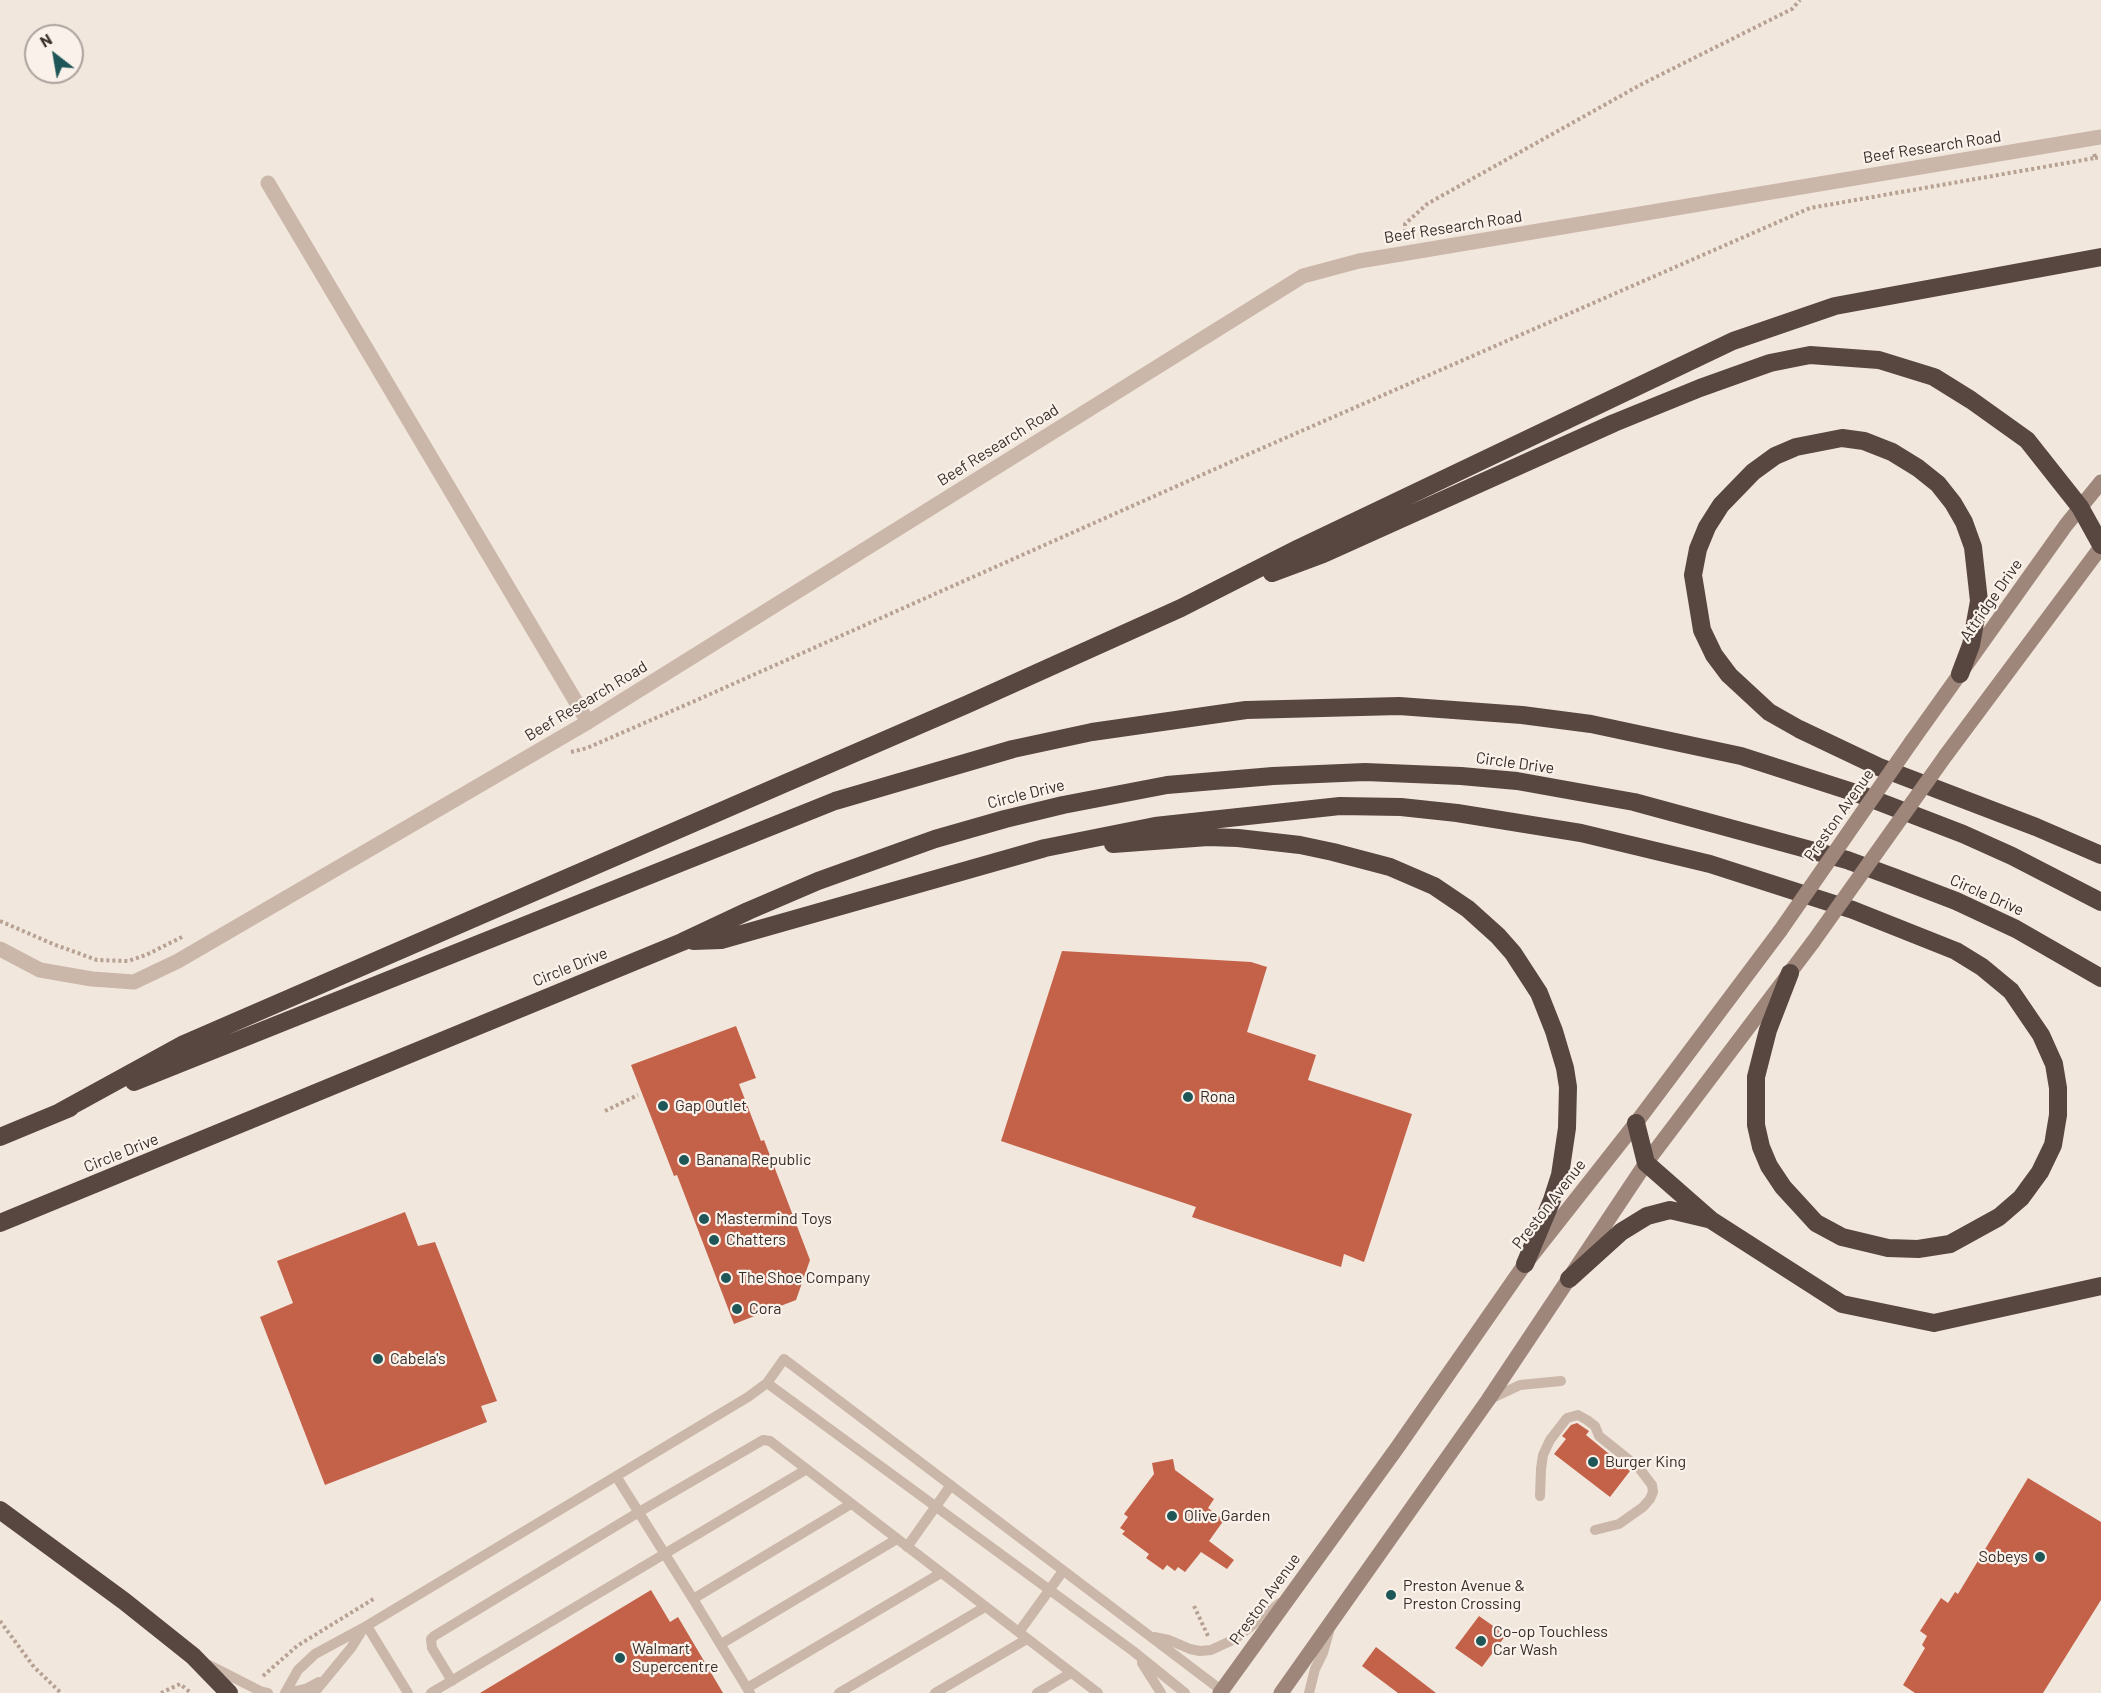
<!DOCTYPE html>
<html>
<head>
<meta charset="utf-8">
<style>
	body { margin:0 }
	#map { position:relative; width:2101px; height:1693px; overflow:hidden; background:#f2e7dd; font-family:Barlow,sans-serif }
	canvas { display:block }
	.north { position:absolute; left:24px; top:24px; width:60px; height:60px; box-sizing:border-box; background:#faf2ea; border:2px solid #aca39d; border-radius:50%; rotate:329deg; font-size:16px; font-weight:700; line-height:24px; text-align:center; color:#372d29 }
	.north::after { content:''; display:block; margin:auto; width:21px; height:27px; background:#1f5759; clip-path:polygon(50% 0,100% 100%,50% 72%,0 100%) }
</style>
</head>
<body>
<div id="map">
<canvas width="2101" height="1693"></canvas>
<div class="north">N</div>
</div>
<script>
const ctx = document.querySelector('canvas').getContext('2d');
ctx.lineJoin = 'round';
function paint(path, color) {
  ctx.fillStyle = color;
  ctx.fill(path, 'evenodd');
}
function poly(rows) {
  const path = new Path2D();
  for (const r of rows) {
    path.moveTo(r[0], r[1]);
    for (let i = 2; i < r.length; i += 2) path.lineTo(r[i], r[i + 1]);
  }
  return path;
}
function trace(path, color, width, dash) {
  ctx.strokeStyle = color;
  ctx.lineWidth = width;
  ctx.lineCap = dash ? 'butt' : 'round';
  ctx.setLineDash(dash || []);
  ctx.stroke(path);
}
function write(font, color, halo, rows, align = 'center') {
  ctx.font = font + ' Barlow,sans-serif';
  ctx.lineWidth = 4.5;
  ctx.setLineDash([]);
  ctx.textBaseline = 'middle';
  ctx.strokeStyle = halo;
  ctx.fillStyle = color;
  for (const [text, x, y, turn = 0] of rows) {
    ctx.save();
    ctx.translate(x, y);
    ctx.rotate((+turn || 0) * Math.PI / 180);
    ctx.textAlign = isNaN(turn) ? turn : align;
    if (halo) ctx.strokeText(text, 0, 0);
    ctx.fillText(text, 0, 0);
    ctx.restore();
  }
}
paint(poly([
	[1062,951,1251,962,1267,967,1247,1032,1316,1055,1308,1080,1412,1114,1364,1262,1344,1254,1341,1267,1192,1217,1196,1207,1001,1141],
	[736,1026,756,1078,739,1084,761,1141,764,1140,810,1260,796,1300,734,1324,677,1175,674,1176,631,1065],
	[405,1212,418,1246,435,1242,497,1401,481,1406,487,1422,325,1485,260,1317,293,1303,277,1261],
	[1577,1423,1589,1431,1586,1435,1630,1471,1610,1497,1554,1454,1566,1439,1562,1436,1571,1425],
	[1173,1459,1175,1470,1214,1499,1208,1508,1224,1520,1209,1541,1234,1560,1227,1569,1201,1552,1185,1572,1178,1567,1175,1571,1167,1565,1163,1570,1146,1558,1149,1554,1122,1534,1125,1531,1120,1528,1128,1517,1124,1514,1154,1474,1152,1463],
	[2028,1478,2101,1522,2101,1600,2043,1693,1915,1693,1903,1685,1925,1648,1922,1645,1927,1636,1920,1631,1941,1598,1948,1603,1955,1592,1958,1594],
	[651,1590,670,1622,678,1617,723,1693,480,1693],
	[1479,1616,1506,1635,1482,1667,1455,1648],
	[1376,1647,1436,1693,1398,1693,1362,1666]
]), '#c46249');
trace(poly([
	[2095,158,2101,157],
	[1405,238,1405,224,1427,204,1642,84,1792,9,1800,0],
	[571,752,587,748,697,700,1242,457,1810,208,2095,158,2094,152],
	[0,921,53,944,97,960,128,961,146,955,182,937],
	[605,1111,638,1095],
	[1194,1606,1208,1636],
	[0,1621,34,1667,61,1693],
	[263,1676,297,1646,375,1598],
	[161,1693,180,1684,191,1693]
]), '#b6a193', 4, [3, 3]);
trace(poly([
	[767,1383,1133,1651,1185,1693],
	[1488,1400,1520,1385,1561,1381],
	[616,1476,693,1599],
	[1540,1496,1541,1469,1543,1455,1550,1440,1567,1418,1578,1415,1587,1420,1595,1426,1599,1436,1639,1468,1652,1485,1653,1492,1650,1499,1643,1507,1619,1524,1595,1530],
	[907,1547,951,1485],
	[367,1626,408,1693],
	[1019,1632,1063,1571],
	[1154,1637,1169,1640,1190,1649,1200,1651,1211,1650,1235,1639,1280,1603],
	[721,1644,897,1539],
	[1142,1663,1161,1693],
	[209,1665,260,1691,268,1693],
	[452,1681,432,1648,431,1639,434,1636,639,1512,763,1440,770,1441,1098,1693],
	[747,1688,941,1573],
	[285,1693,298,1670,315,1654,363,1628,748,1397,767,1383,784,1359,1225,1693],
	[288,1693,308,1688,319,1682],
	[314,1693,351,1648,363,1629],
	[431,1693,807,1469],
	[750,1693,693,1599,851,1504],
	[839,1693,985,1607],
	[935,1693,1027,1639],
	[1037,1693,1071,1673],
	[1309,1693,1315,1669,1323,1653,1330,1628]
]), '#cab7a9', 10);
trace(poly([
	[268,183,588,722],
	[0,949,40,970,92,979,134,982,178,961,588,722,1303,276,1359,261,2101,137]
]), '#cab7a9', 15);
trace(poly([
	[1912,741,2066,525,2101,482],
	[1946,755,2101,547],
	[1220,1693,1397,1448,1525,1264,1636,1123,1780,931],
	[1281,1693,1488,1400,1646,1163,1813,942]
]), '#9e867a', 15);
trace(poly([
	[1272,573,1323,554,1614,423,1700,388,1770,363,1810,355,1879,360,1934,377,1971,400,2027,440,2080,507,2101,545],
	[1960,674,1971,645,1979,601,1973,547,1964,522,1953,503,1938,484,1918,468,1892,452,1864,441,1842,438,1796,447,1775,456,1753,472,1721,505,1707,527,1698,549,1693,575,1702,630,1714,655,1729,675,1769,712,1799,729,1879,767,2036,827,2101,855],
	[1113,844,1208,837,1238,838,1300,845,1333,852,1390,867,1434,886,1468,909,1498,936,1513,953,1539,993,1554,1031,1565,1068,1568,1087,1567,1128,1560,1175,1552,1200,1525,1264],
	[693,941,721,940,1045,848,1155,826,1340,806,1401,807,1457,813,1581,833,1710,864,1853,910,1956,951,1982,967,2011,991,2041,1035,2054,1064,2058,1088,2058,1115,2053,1145,2040,1172,2021,1198,1999,1217,1950,1244,1918,1249,1888,1248,1842,1237,1816,1223,1783,1187,1769,1166,1761,1147,1756,1125,1756,1077,1768,1030,1790,973],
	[134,1082,835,801,1013,749,1092,732,1246,710,1399,706,1522,715,1591,724,1741,756,1859,794,1963,834,2012,856,2101,902],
	[60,1112,184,1044,968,704,1181,608,1299,548,1733,341,1835,306,2101,257],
	[1636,1123,1646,1163,1711,1220,1842,1304,1934,1323,2101,1286],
	[0,1137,70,1108],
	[0,1223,682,942,748,911,818,881,935,839,1005,819,1063,805,1167,785,1273,776,1365,772,1461,776,1517,781,1634,802,1847,860,1896,878,1956,901,2016,929,2101,978],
	[1569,1279,1621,1232,1647,1216,1670,1210,1708,1219],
	[0,1510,124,1601,193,1656,229,1693]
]), '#584640', 18);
trace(poly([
	[1780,931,1912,741],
	[1813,942,1946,755]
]), '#9e867a', 15);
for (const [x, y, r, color] of [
	[1188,1097,6,"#1f5759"],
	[663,1106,6,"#1f5759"],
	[684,1160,6,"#1f5759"],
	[704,1219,6,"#1f5759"],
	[714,1240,6,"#1f5759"],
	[726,1278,6,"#1f5759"],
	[737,1309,6,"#1f5759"],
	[378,1359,6,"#1f5759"],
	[1593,1462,6,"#1f5759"],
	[1172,1516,6,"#1f5759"],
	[2040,1557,6,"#1f5759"],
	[1391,1595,6,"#1f5759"],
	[1481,1641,6,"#1f5759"],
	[620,1658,6,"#1f5759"]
]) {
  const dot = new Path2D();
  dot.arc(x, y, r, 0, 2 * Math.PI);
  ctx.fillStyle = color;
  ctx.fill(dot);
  trace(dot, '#faf2ea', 2);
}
write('16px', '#372d29', '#faf2ea', [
	["Beef Research Road",1932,147,-9],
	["Beef Research Road",1453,227,-9],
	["Beef Research Road",998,445,-32],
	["Attridge Drive",1991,600,-55],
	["Beef Research Road",586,701,-31],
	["Circle Drive",1515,763,8],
	["Circle Drive",1026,794,-14],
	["Preston Avenue",1839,815,-55],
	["Circle Drive",1987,895,24],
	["Circle Drive",570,967,-22],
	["Circle Drive",121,1153,-22],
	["Preston Avenue",1549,1204,-52],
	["Preston Avenue",1265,1599,-54]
]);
write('16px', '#372d29', '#faf2ea', [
	["Rona",1200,1097],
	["Gap Outlet",675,1106],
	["Banana Republic",696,1160],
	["Mastermind Toys",716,1219],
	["Chatters",726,1240],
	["The Shoe Company",738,1278],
	["Cora",749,1309],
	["Cabela's",390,1359],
	["Burger King",1605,1462],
	["Olive Garden",1184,1516],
	["Sobeys",2028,1557,"right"],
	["Preston Avenue &",1403,1586],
	["Preston Crossing",1403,1604],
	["Co-op Touchless",1493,1632],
	["Car Wash",1493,1650],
	["Walmart",632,1649],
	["Supercentre",632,1667]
], 'left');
</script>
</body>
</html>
